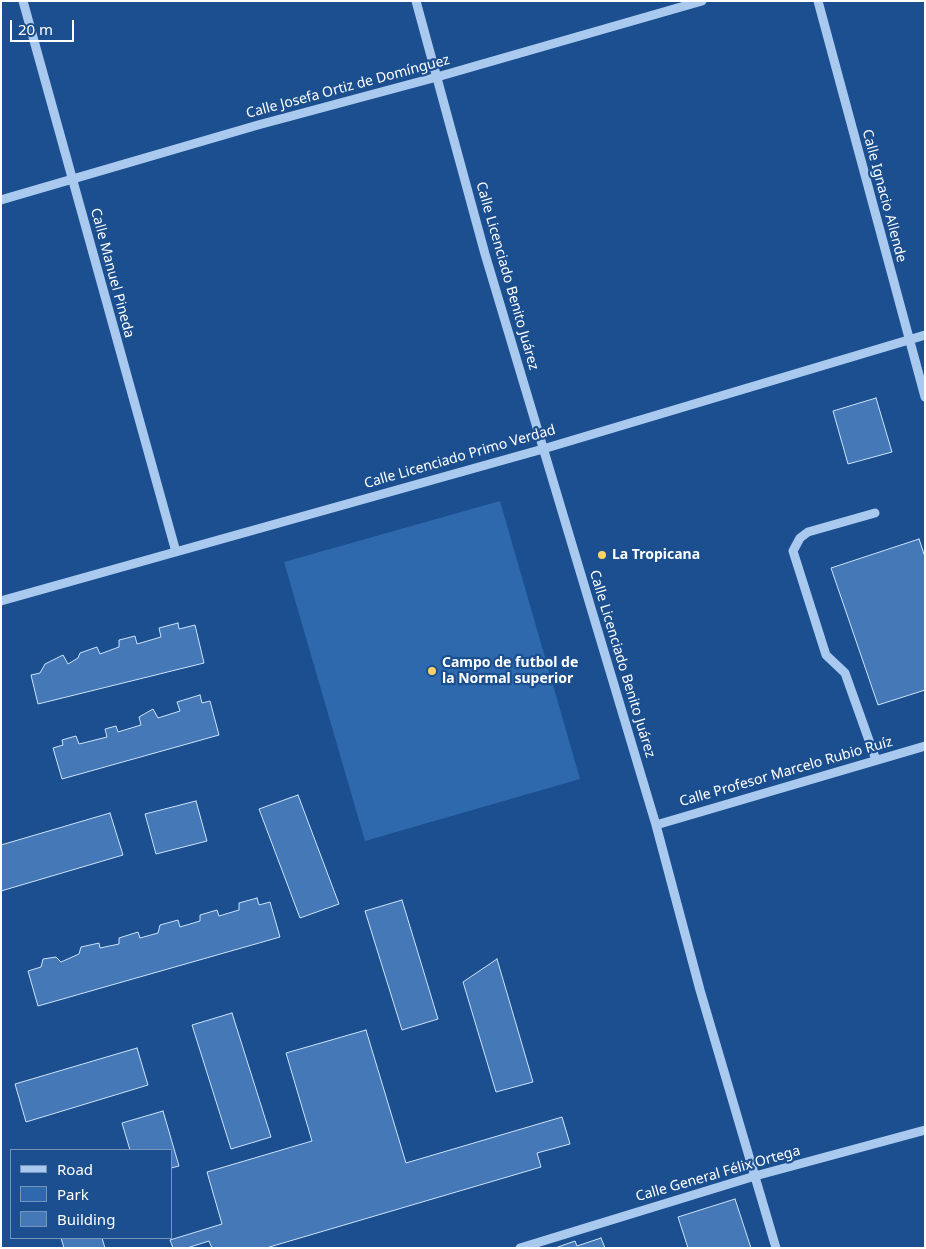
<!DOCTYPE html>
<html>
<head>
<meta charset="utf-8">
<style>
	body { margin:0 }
	#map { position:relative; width:926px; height:1249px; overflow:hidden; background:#1b4f8f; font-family:"Noto Sans",sans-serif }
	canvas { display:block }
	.frame { position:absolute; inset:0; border:2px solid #fff; pointer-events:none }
	.legend { position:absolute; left:10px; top:1149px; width:162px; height:90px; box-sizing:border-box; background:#1b4f8f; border:1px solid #7695bc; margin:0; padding:6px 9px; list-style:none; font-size:15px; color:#fff }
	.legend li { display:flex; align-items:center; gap:10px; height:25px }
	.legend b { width:25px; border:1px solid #7695bc }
	.scale { position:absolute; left:10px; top:20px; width:64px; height:22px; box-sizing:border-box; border:2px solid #fff; border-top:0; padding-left:6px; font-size:15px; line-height:18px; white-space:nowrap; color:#fff; -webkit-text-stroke:4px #1b4f8f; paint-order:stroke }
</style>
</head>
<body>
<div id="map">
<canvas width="926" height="1249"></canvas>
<div class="frame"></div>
<ul class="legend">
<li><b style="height:6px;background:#a9c9ee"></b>Road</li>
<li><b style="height:14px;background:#2e69ad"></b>Park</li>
<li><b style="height:14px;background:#4478b7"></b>Building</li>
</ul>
<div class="scale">20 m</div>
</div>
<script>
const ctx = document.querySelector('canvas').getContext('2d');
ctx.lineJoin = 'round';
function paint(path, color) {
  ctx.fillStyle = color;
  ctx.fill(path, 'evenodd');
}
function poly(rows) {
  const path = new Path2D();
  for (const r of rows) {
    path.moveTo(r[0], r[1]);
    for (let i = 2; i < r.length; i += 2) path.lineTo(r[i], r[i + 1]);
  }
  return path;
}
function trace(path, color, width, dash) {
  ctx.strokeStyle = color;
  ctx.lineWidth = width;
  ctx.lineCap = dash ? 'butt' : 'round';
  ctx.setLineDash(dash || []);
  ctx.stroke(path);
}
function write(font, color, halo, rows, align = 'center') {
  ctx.font = font + ' "Noto Sans",sans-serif';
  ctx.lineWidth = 4.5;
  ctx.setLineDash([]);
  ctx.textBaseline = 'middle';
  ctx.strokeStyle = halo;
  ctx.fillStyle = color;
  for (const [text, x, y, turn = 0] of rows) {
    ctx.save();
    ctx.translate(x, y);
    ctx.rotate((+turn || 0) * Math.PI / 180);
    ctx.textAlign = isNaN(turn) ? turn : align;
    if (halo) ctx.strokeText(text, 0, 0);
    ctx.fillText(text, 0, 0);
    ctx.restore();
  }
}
paint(poly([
	[500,501,580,779,365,841,284,562]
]), '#2e69ad');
const building = poly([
	[876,398,892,452,848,464,833,411,876,398],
	[919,539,925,557,925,690,878,705,831,568,919,539],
	[178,623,179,629,195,625,204,663,38,704,31,675,40,673,45,664,63,655,68,664,78,658,80,653,97,647,100,654,119,647,119,640,135,636,137,644,161,637,159,628,178,623],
	[200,695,202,703,210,701,219,735,62,779,53,748,63,745,62,740,76,736,79,744,107,737,105,729,116,726,118,732,141,725,139,717,153,709,158,718,180,711,177,702,200,695],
	[298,795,339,904,300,918,259,809,298,795],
	[196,801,207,841,156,854,145,814,196,801],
	[110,813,123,855,1,891,1,845,110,813],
	[257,898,259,905,270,902,280,937,38,1006,28,971,41,967,43,959,56,957,61,962,79,954,81,947,99,943,100,948,119,944,119,938,138,932,140,938,158,933,160,925,178,920,180,927,200,921,200,915,217,910,219,916,239,910,239,903,257,898],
	[402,900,438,1019,402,1030,365,911,402,900],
	[497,959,533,1082,496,1092,463,982,497,959],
	[232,1013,271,1137,231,1149,192,1025,232,1013],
	[366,1030,406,1163,562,1117,570,1144,537,1153,541,1167,266,1248,212,1248,209,1241,187,1248,173,1248,170,1240,222,1224,207,1172,312,1141,286,1053,366,1030],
	[137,1048,148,1085,26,1122,15,1084,137,1048],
	[163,1111,179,1166,171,1168,171,1150,130,1150,122,1123,163,1111],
	[735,1199,751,1248,688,1248,678,1217,735,1199],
	[61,1238,102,1238,105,1248,64,1248,61,1238],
	[601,1238,605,1248,555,1248,575,1241,577,1246,601,1238]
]);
paint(building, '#4478b7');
trace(building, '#cfe3fa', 1);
trace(poly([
	[23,1,176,552],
	[416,1,485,254,656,825,700,990,776,1248],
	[818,1,925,397],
	[1,200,258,125,437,77,702,1],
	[875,513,808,532,800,538,793,551,826,655,845,673,876,760],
	[1,601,543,449,925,335],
	[656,825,925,746],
	[520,1248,755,1176,925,1130]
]), '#a9c9ee', 9);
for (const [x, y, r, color] of [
	[602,555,5,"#ffd166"],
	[432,671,5,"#ffd166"]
]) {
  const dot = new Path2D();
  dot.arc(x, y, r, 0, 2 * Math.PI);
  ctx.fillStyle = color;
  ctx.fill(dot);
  trace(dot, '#1b4f8f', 2);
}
write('14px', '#fff', '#1b4f8f', [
	["Calle Josefa Ortiz de Domínguez",348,87,-15],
	["Calle Ignacio Allende",884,196,75],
	["Calle Manuel Pineda",112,273,75],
	["Calle Licenciado Benito Juárez",507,276,74],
	["Calle Licenciado Primo Verdad",460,457,-16],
	["Calle Licenciado Benito Juárez",622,664,73],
	["Calle Profesor Marcelo Rubio Ruíz",786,772,-16],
	["Calle General Félix Ortega",718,1174,-16]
]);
write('bold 14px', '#fff', '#1b4f8f', [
	["La Tropicana",612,555],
	["Campo de futbol de",442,663],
	["la Normal superior",442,679]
], 'left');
</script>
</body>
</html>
